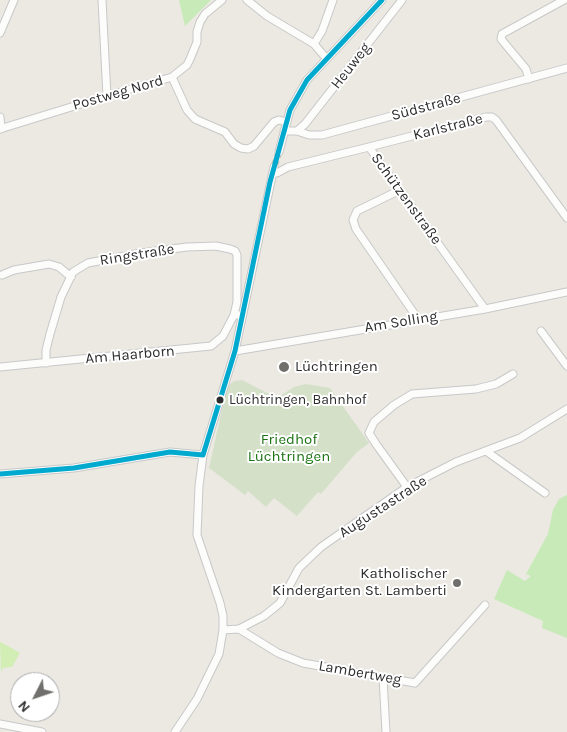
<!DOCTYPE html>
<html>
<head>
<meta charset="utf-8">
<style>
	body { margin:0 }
	#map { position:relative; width:567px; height:732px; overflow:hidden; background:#ebe9e2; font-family:Karla,sans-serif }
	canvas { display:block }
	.north { position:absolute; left:10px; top:672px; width:50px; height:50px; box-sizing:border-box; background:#fff; border:1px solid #ababab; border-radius:50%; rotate:229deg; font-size:14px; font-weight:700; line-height:20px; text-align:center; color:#2d2d2d }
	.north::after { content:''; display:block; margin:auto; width:18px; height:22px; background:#706f6c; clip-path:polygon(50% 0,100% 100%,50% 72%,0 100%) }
</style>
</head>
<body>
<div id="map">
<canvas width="567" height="732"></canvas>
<div class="north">N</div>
</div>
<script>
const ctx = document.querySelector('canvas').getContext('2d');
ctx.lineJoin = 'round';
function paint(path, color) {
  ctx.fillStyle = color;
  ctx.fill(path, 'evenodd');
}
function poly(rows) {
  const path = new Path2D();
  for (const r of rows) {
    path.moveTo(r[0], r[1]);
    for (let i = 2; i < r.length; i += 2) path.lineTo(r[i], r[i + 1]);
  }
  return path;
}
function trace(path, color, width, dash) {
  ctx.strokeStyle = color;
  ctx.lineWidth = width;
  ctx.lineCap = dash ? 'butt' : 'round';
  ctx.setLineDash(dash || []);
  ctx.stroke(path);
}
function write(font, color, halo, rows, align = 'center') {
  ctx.font = font + ' Karla,sans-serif';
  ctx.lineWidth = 4;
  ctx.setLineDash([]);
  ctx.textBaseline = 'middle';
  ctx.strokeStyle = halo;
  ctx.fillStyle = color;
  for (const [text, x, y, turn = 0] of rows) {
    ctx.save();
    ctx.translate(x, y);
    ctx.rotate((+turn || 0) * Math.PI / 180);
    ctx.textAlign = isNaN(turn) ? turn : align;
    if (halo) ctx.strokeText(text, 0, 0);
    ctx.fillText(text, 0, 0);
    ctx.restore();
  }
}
paint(poly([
	[179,0,211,0,185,26],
	[567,495,567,638,542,628,543,621,494,599,507,570,525,581,531,576,526,574,548,534,553,510,559,499]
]), '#c7eab8');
paint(poly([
	[242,380,277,398,294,387,306,384,330,388,369,443,356,453,321,494,318,492,297,516,274,498,266,507,248,491,245,495,209,468,227,387,234,381]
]), '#d4e1c8');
paint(poly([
	[1,642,20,653,12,667,3,668,1,672,0,643]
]), '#d2eeb5');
trace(poly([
	[274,167,279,152]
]), '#c5c3be', 7, [7, 3.5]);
const street = poly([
	[102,0,107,96],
	[247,0,267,16,314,44,326,58],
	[0,33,14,0],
	[314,44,322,31,333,0],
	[172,77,187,110,195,119,225,132,234,144,241,148,248,149,254,146,274,122,279,120,286,122],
	[529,79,526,69,501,39,502,34,564,0],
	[0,117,1,129],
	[0,129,107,96,172,77,187,65,190,59,197,42,197,32,200,22,205,14,222,0],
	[284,131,297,131,309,135,322,135,567,68],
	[297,131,305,124,402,0],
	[369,147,485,309],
	[279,152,290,110,307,80,382,0],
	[273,173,277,173,288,167,369,147,486,117,492,117,496,120,567,218],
	[400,190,357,211,353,220,356,229,418,319],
	[2,275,14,270,49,264,59,267,71,277],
	[541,331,567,366],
	[235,351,485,309,567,292],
	[46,363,46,350,50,334,61,297,73,272,88,263,141,253,187,247,216,246,230,249,235,251,237,255,237,302,234,315],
	[0,367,211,346,223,336,234,315,239,315],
	[486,451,545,493],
	[0,474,74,468,170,452,203,455],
	[407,487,376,444,369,433,374,422,394,405,412,394,476,389,496,384,513,374],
	[239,629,278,653,303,663,415,683,485,605],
	[223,630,239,629,264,616,280,603,299,568,321,547,407,487,456,462,520,438,567,409],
	[383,678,386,732],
	[0,724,42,732],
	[175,732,197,699,219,654,223,630,223,616,220,603,197,535,199,486,203,455,235,351,274,167]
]);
trace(street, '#c8c8c8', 9);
trace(street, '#fcfcfb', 7);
trace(poly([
	[203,455,235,351,270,182,290,110,307,80,382,0],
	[0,474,74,468,170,452,203,455]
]), '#00a9ce', 5);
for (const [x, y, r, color] of [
	[284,367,6,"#706f6c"],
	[220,400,4.5,"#2d2d2d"],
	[457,583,5,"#706f6c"]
]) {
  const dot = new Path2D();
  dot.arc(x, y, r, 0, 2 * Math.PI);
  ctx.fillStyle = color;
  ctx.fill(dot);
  trace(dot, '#fff', 2);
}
write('14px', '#2d2d2d', '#fff', [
	["Lüchtringen, Bahnhof",229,400]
], 'left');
write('15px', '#2d2d2d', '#fff', [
	["Heuweg",351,66,-52],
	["Postweg Nord",118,93,-16],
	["Südstraße",426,107,-15],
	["Karlstraße",448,127,-14],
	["Schützenstraße",406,199,54],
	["Ringstraße",137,255,-9],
	["Am Solling",401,322,-9],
	["Am Haarborn",130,355,-5],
	["Augustastraße",383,507,-33],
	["Lambertweg",360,673,10]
]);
write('15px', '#2d2d2d', '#fff', [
	["Lüchtringen",295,367],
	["Katholischer",447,574,"right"],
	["Kindergarten St. Lamberti",447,591,"right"]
], 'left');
write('15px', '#1c7313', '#fff', [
	["Friedhof",289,440],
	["Lüchtringen",289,457]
]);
</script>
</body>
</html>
